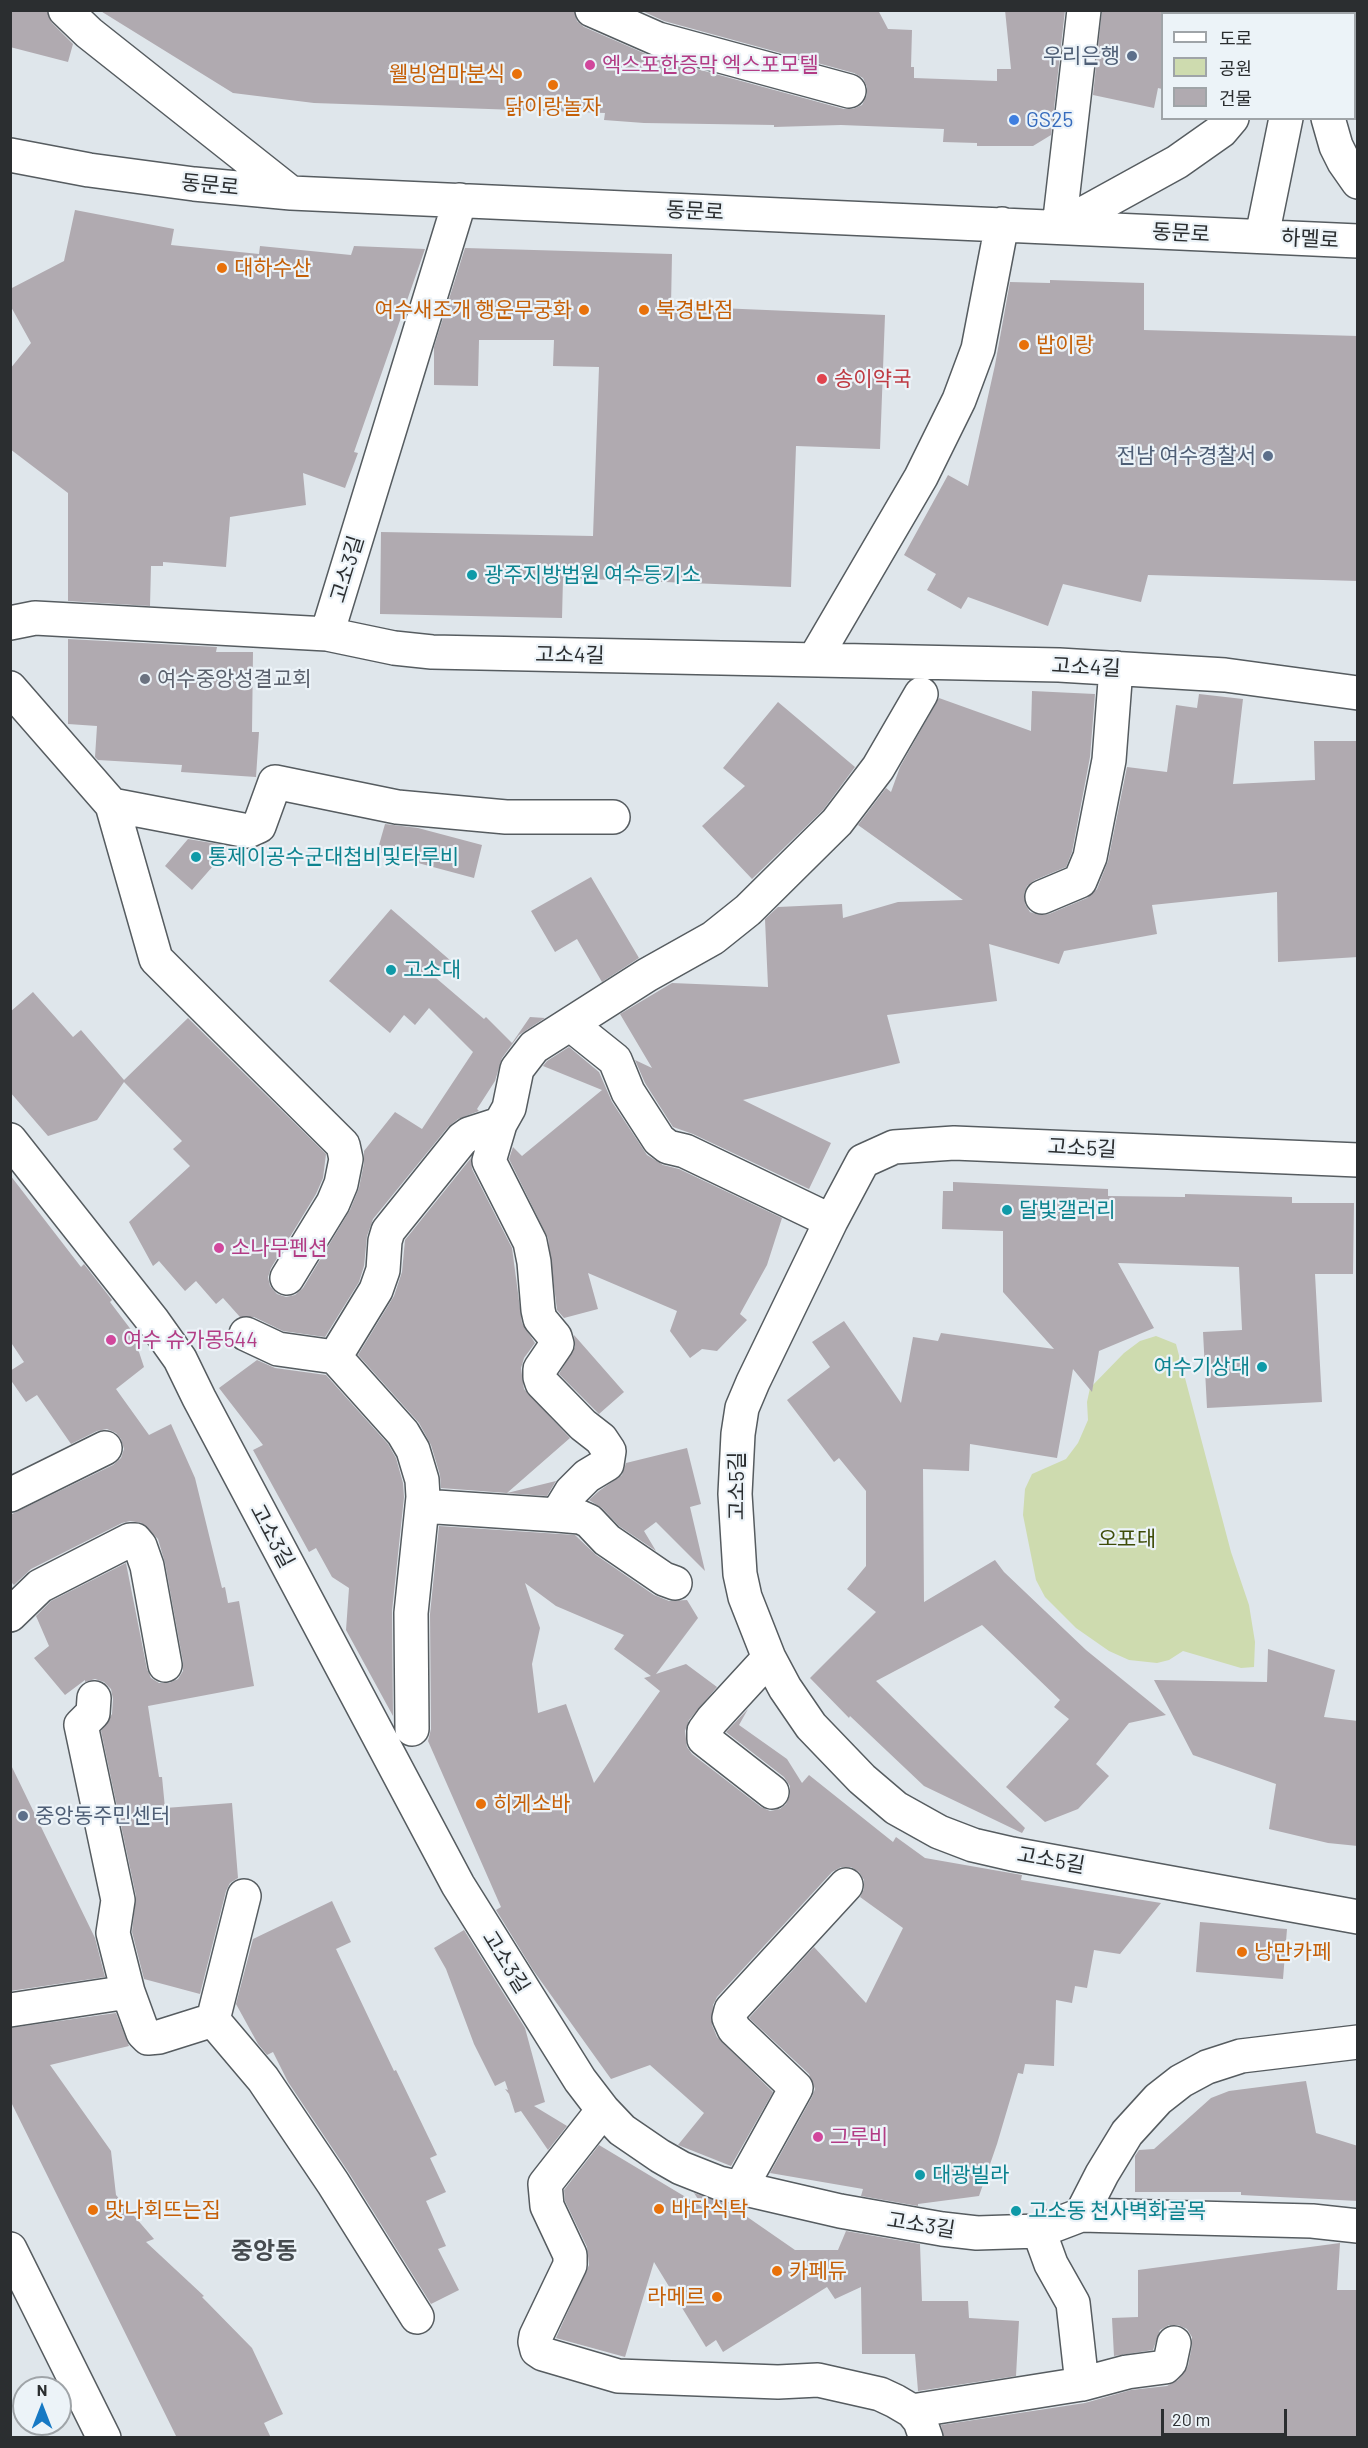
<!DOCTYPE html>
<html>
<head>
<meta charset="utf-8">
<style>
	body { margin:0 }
	#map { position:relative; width:1368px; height:2448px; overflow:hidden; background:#dfe6eb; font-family:Barlow,"Noto Sans KR",sans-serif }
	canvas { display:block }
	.frame { position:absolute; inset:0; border:12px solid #2b2e30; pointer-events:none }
	.legend { position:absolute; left:1161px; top:12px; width:195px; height:108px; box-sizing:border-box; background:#ecf3f8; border:2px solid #9fa4a8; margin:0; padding:8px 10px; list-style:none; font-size:18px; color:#2b2e30 }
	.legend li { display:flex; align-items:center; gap:12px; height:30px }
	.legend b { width:30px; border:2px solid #9fa4a8 }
	.north { position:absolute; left:12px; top:2376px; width:60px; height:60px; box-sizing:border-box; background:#ecf3f8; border:2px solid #9fa4a8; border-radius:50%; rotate:0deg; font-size:16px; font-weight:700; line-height:24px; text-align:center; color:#2b2e30 }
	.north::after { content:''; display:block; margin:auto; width:21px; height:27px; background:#1779c4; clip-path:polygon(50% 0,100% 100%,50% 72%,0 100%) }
	.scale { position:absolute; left:1161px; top:2409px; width:126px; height:27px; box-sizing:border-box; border:3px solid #2b2e30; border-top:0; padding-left:8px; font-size:18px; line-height:21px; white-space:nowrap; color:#2b2e30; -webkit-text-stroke:4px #ecf3f8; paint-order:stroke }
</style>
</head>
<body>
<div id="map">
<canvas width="1368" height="2448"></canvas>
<div class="frame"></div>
<ul class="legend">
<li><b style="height:8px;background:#fff"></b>도로</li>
<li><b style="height:16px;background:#cedbaf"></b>공원</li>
<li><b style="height:16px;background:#b0aab0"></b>건물</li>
</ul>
<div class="north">N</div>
<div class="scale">20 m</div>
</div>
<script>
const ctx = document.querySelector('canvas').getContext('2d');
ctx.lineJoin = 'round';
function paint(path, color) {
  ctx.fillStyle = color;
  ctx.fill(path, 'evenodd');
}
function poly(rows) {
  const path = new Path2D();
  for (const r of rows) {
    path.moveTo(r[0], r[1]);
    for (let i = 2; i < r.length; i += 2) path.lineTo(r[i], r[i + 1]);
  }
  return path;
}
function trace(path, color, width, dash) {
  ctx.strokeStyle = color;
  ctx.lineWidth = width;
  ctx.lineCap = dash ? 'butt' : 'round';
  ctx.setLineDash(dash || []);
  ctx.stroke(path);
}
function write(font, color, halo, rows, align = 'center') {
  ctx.font = font + ' Barlow,"Noto Sans KR",sans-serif';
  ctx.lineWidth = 4.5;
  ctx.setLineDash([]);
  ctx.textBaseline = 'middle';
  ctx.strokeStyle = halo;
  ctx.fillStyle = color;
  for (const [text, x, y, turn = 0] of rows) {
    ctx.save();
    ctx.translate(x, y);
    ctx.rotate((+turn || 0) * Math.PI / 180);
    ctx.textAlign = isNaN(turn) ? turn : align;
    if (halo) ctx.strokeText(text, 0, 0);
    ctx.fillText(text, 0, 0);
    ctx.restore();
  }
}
paint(poly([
	[1156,1336,1176,1344,1231,1552,1249,1605,1255,1642,1254,1667,1241,1668,1183,1651,1169,1660,1157,1663,1129,1660,1109,1651,1076,1628,1045,1597,1036,1580,1023,1515,1025,1489,1032,1474,1066,1459,1078,1443,1088,1420,1087,1402,1090,1388,1124,1353,1140,1341]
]), '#cedbaf');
paint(poly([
	[10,10,47,10,52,23,73,44,68,62,10,47],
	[99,10,574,10,577,21,584,27,653,57,844,109,853,109,862,105,867,95,867,87,863,78,854,73,664,21,640,10,878,10,888,29,912,30,911,67,914,67,914,78,997,81,997,69,1011,69,1005,10,1065,10,1051,135,1033,146,977,146,977,143,943,142,944,129,841,125,774,127,774,125,644,123,604,120,605,113,314,103,233,93],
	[1102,10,1162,10,1162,89,1158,88,1154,108,1093,95],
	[75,210,174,229,171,245,259,254,260,246,351,255,354,246,425,249,354,452,358,453,345,488,303,473,306,505,230,517,226,567,163,562,163,566,151,566,150,606,68,601,68,493,10,449,10,369,31,343,10,305,10,289,64,261],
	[465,248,672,254,671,306,885,315,880,449,796,446,791,587,563,578,562,618,380,614,381,532,593,536,599,367,553,366,554,340,479,340,478,386,434,385,434,347],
	[1050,280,1144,283,1144,330,1358,336,1358,581,1148,575,1141,602,1063,584,1048,626,968,597,961,609,927,590,936,574,904,555,948,475,968,486,995,365,1010,282,1050,283],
	[68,639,217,647,216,652,253,652,252,732,259,732,256,777,181,772,182,765,98,760,95,757,97,726,68,724],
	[1032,691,1095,694,1090,757,1072,852,1066,867,1035,880,1027,886,1024,894,1025,904,1030,912,1039,915,1049,914,1087,898,1097,889,1108,861,1127,767,1167,772,1176,705,1197,708,1199,694,1243,699,1233,784,1315,780,1314,741,1358,741,1358,957,1278,962,1277,892,1152,905,1157,934,1064,951,1059,964,989,944,997,1001,887,1015,900,1063,743,1100,831,1143,809,1189,693,1134,673,1127,645,1083,635,1060,652,1068,620,1014,672,983,768,987,765,919,778,907,842,904,843,918,898,902,963,900,858,825,886,788,891,792,900,767,939,698,1031,731],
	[778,702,855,767,823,810,752,879,702,826,745,786,723,768],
	[385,824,418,828,482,845,474,878,377,852],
	[188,839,224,845,228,849,192,890,165,866],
	[591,877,639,958,602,982,577,939,555,952,531,911],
	[391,909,451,961,436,978,484,1019,486,1017,512,1043,530,1017,545,1018,519,1035,502,1058,495,1081,477,1109,479,1111,458,1119,448,1127,373,1219,367,1236,364,1266,359,1282,325,1337,283,1331,254,1317,240,1317,223,1298,216,1304,196,1281,185,1291,159,1261,153,1266,129,1222,190,1166,173,1149,182,1141,124,1082,97,1120,48,1136,10,1092,10,1012,33,992,73,1037,81,1030,124,1080,188,1018,326,1154,323,1178,316,1194,271,1268,268,1277,270,1286,277,1294,286,1297,295,1295,303,1288,350,1210,359,1188,364,1163,364,1151,395,1112,422,1129,473,1052,429,1008,415,1025,404,1015,390,1033,329,981],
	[569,1047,599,1072,612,1102,647,1155,663,1165,679,1169,782,1218,767,1265,740,1314,747,1320,717,1351,702,1349,690,1358,670,1331,677,1311,588,1273,598,1309,564,1318,557,1310,548,1238,509,1159,513,1147,522,1156,602,1090,543,1066,547,1061],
	[471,1158,472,1169,512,1248,522,1323,535,1343,524,1358,521,1368,524,1389,570,1438,507,1493,441,1488,440,1475,431,1445,419,1423,358,1355,394,1296,402,1272,405,1240],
	[10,1175,81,1267,84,1264,112,1300,110,1302,132,1331,144,1367,116,1389,149,1435,171,1424,195,1478,222,1588,225,1587,228,1603,239,1601,254,1686,148,1706,159,1777,162,1777,165,1808,232,1803,238,1878,230,1883,226,1891,200,1994,144,1979,132,1932,136,1896,101,1731,112,1714,113,1699,111,1689,104,1682,95,1679,85,1682,85,1680,65,1695,34,1658,49,1646,36,1616,51,1601,126,1563,147,1669,151,1678,159,1683,169,1683,178,1679,183,1671,183,1662,165,1563,158,1539,142,1523,130,1521,122,1523,31,1569,14,1585,10,1581,10,1515,113,1465,121,1458,124,1449,121,1439,116,1433,107,1429,97,1431,71,1444,37,1395,26,1402,10,1379,10,1371,24,1362,10,1341],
	[953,1182,1108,1189,1108,1196,1185,1197,1185,1194,1292,1197,1292,1203,1354,1203,1353,1274,1315,1274,1322,1402,1207,1408,1203,1332,1242,1330,1239,1267,1118,1263,1154,1328,1099,1351,1092,1392,1073,1369,1057,1458,970,1444,969,1471,923,1469,924,1602,995,1560,1004,1572,1086,1650,1166,1715,1129,1723,1096,1764,1109,1776,1078,1809,1045,1822,1006,1787,1069,1719,1054,1707,1060,1700,982,1625,876,1681,1025,1828,1022,1833,924,1786,850,1716,849,1718,810,1678,876,1612,847,1589,866,1566,866,1491,839,1458,834,1462,787,1400,830,1367,812,1342,844,1321,901,1403,913,1337,938,1341,941,1333,1054,1349,1003,1292,1003,1231,942,1229,943,1191,953,1191],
	[574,1335,624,1392,599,1414,559,1374,575,1347],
	[257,1360,275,1368,326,1375,388,1444,396,1458,403,1483,404,1497,392,1611,393,1716,346,1630,349,1588,332,1577,316,1548,309,1552,253,1450,263,1445,219,1388],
	[687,1448,701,1504,690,1507,705,1571,656,1522,644,1531,656,1551,619,1526,602,1508,589,1500,599,1491,622,1475,626,1463],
	[556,1481,547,1496,507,1493],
	[439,1526,575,1535,596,1555,654,1595,669,1601,687,1600,698,1618,656,1674,686,1664,717,1687,689,1720,685,1731,687,1747,692,1754,761,1807,770,1811,780,1809,786,1804,790,1795,790,1786,784,1777,726,1732,748,1709,739,1725,787,1759,802,1783,809,1775,893,1842,896,1837,925,1858,1022,1875,1021,1880,1161,1903,1120,1954,1094,1950,1087,1988,1075,1986,1072,2003,1056,2000,1054,2066,1025,2064,1023,2074,1018,2073,997,2144,979,2196,918,2204,918,2206,861,2196,863,2189,770,2173,812,2097,815,2089,809,2074,749,2018,814,1947,866,2003,903,1928,860,1897,864,1889,864,1880,859,1872,851,1867,841,1867,832,1872,717,1997,713,2005,712,2025,717,2037,773,2092,731,2166,678,2145,704,2113,650,2065,611,2079,533,1970,496,1910,501,1907,428,1741,431,1729,430,1614],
	[525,1583,556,1606,624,1635,614,1649,651,1676,644,1678,660,1691,594,1783,566,1704,538,1713,532,1664,540,1628],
	[1268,1649,1335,1670,1324,1717,1358,1721,1358,1846,1328,1843,1269,1829,1276,1784,1193,1755,1154,1680,1267,1682],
	[10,1763,95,1938,105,1977,10,1991],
	[332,1901,351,1942,336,1949,394,2071,396,2070,437,2155,430,2158,446,2192,426,2201,446,2246,438,2249,459,2290,431,2304,349,2173,288,2082,273,2052,267,2055,258,2044,236,2004,253,1939],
	[1200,1922,1287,1929,1283,1979,1196,1972],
	[464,1930,525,2028,545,2102,534,2106,567,2126,548,2150,521,2111,515,2113,509,2094,505,2089,508,2090,505,2081,495,2086,474,2044,446,1969,434,1948],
	[116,2013,129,2046,50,2065,111,2151,116,2195,154,2239,146,2242,204,2296,202,2297,252,2348,283,2414,264,2423,271,2438,177,2438,10,2100,10,2028],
	[1306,2081,1316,2133,1358,2146,1358,2201,1241,2195,1241,2192,1135,2192,1135,2156,1139,2150,1154,2149,1211,2098,1229,2091],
	[599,2145,704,2208,694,2193,730,2205,795,2250,838,2250,846,2231,920,2244,922,2301,968,2301,969,2318,1019,2321,1016,2376,918,2391,915,2354,862,2354,861,2287,835,2299,827,2287,723,2352,716,2340,706,2347,654,2262,625,2357,556,2338,589,2265,587,2247,565,2201,564,2190],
	[1340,2243,1337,2290,1358,2290,1358,2438,944,2438,941,2425,1085,2403,1131,2390,1167,2386,1178,2380,1188,2366,1192,2346,1192,2337,1187,2329,1178,2325,1169,2325,1160,2330,1153,2350,1114,2356,1112,2318,1138,2317,1138,2270]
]), '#b0aab0');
const minor = poly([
	[65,10,89,33,291,193],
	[592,10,658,39,849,91],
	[1298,14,1300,10],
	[1328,118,1336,146,1344,162,1358,182],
	[10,155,89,170,194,184,291,193,1358,241],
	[1059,227,1084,10],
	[1059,227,1177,162,1221,131,1232,118],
	[1262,236,1286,118],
	[10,623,35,618,327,634,460,200],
	[327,634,394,648,432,652,1059,665,1225,675,1358,693],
	[814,660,921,477,959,400,978,349,1002,224],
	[10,688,112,805,156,959,343,1145,346,1159,341,1184,333,1203,287,1278],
	[112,805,248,831,259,826,275,782,397,807,506,817,613,817],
	[1042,897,1080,881,1090,857,1109,760,1116,668],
	[570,1024,615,1060,628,1092,659,1140,668,1147,685,1151,831,1221],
	[500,1124,509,1108,517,1069,534,1047,647,975,713,938,748,910,837,822,878,768,921,694],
	[10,1140,153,1321,180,1359,199,1398,458,1885,580,2080,603,2110,622,2130,660,2156,681,2168,719,2183,840,2211,942,2229,977,2233,1039,2231,1081,2215,1312,2221,1358,2226],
	[1358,1160,954,1143,894,1147,863,1161,831,1221,753,1382,742,1408,738,1434,735,1494,740,1574,745,1597,769,1658,785,1688,811,1726,862,1779,896,1808,939,1832,973,1845,1012,1854,1358,1917],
	[246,1334,278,1349,335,1357,403,1433,413,1450,422,1480,423,1497,411,1613,412,1729],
	[335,1357,376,1290,383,1270,385,1241,388,1231,462,1139,469,1134,500,1124,489,1161,530,1242,534,1262,538,1310,540,1319,555,1337,557,1344,540,1369,540,1377,542,1383,583,1425,601,1439,609,1451,607,1464,587,1476,571,1492,557,1515,422,1506],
	[10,1495,105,1448],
	[557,1515,580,1517,589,1521,607,1540,664,1579,675,1583],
	[10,1615,40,1586,130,1540,135,1540,140,1546,147,1566,165,1665],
	[769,1658,712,1720,704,1731,704,1739,772,1792],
	[94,1698,93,1713,81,1725,118,1900,113,1933,128,1992],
	[10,2010,128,1992,143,2033,148,2038,159,2037,213,2020,263,2079,333,2183,417,2317],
	[213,2020,244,1896],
	[603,2110,545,2184,547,2206,570,2255,570,2265,536,2336,535,2342,537,2350,543,2354,618,2376,778,2382,818,2380,880,2394,895,2401,912,2411,920,2421,926,2438],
	[740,2189,796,2088,734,2029,729,2018,731,2010,846,1885],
	[1081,2215,1102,2174,1127,2133,1158,2099,1181,2081,1207,2067,1241,2056,1358,2042],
	[10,2249,104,2438],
	[1082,2384,1127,2372,1165,2367,1170,2362,1174,2343],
	[912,2411,1082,2384,1073,2303,1051,2264,1039,2231]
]);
trace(minor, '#565c60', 36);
trace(minor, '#fff', 33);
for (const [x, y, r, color] of [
	[1132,56,6,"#5c6f8a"],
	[590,65,6,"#d1479c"],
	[517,74,6,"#e8710a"],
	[553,85,6,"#e8710a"],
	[1014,120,6,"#3f7fe0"],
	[222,268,6,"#e8710a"],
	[584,310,6,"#e8710a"],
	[644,310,6,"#e8710a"],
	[1024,345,6,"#e8710a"],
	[822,379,6,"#e0444e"],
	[1268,456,6,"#5c6f8a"],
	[472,575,6,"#0f9aa8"],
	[145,679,6,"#6b7280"],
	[196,857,6,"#0f9aa8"],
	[391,970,6,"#0f9aa8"],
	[1007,1210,6,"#0f9aa8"],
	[219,1248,6,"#d1479c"],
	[111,1340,6,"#d1479c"],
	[1262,1367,6,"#0f9aa8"],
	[481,1804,6,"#e8710a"],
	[23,1816,6,"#5c6f8a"],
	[1242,1952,6,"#e8710a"],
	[818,2137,6,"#d1479c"],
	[920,2175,6,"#0f9aa8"],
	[659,2209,6,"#e8710a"],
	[93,2210,6,"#e8710a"],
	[1016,2211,6,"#0f9aa8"],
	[777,2271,6,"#e8710a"],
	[717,2297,6,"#e8710a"]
]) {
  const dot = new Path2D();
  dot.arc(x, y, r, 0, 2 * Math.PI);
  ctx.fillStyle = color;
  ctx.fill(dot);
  trace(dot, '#ecf3f8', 2);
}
write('21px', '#4e5e75', '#ecf3f8', [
	["우리은행",1120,56],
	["전남 여수경찰서",1256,456],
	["중앙동주민센터",35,1816,"left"]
], 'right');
write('21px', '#b23c85', '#ecf3f8', [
	["엑스포한증막 엑스포모텔",602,65],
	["소나무펜션",231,1248],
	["여수 슈가몽544",123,1340],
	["그루비",830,2137]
], 'left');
write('21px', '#c56008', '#ecf3f8', [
	["웰빙엄마분식",505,74,"right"],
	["닭이랑놀자",553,107,"center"],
	["대하수산",234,268],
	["여수새조개 행운무궁화",572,310,"right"],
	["북경반점",656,310],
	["밥이랑",1036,345],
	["히게소바",493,1804],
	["낭만카페",1254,1952],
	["바다식탁",671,2209],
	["맛나회뜨는집",105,2210],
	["카페듀",789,2271],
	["라메르",705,2297,"right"]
], 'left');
write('21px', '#366cbe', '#ecf3f8', [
	["GS25",1026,120]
], 'left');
write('21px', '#2b2e30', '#ecf3f8', [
	["동문로",210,185,6],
	["동문로",695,211,3],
	["동문로",1181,233,3],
	["하멜로",1310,239,3],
	["고소3길",347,569,-73],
	["고소4길",570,655,1],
	["고소4길",1086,667,3],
	["고소5길",1082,1148,3],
	["고소5길",737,1486,-90],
	["고소3길",272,1536,62],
	["고소5길",1051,1860,10],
	["고소3길",506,1962,58],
	["고소3길",921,2225,9]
]);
write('21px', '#be3a42', '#ecf3f8', [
	["송이약국",834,379]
], 'left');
write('21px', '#0d838f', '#ecf3f8', [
	["광주지방법원 여수등기소",484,575],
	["통제이공수군대첩비및타루비",208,857],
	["고소대",403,970],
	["달빛갤러리",1019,1210],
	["여수기상대",1250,1367,"right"],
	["대광빌라",932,2175],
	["고소동 천사벽화골목",1028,2211]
], 'left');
write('21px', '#5b616d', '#ecf3f8', [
	["여수중앙성결교회",157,679]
], 'left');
write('21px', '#3e4c08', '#ecf3f8', [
	["오포대",1127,1539]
]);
write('bold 24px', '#464b4f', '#ecf3f8', [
	["중앙동",264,2251]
]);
</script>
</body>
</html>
